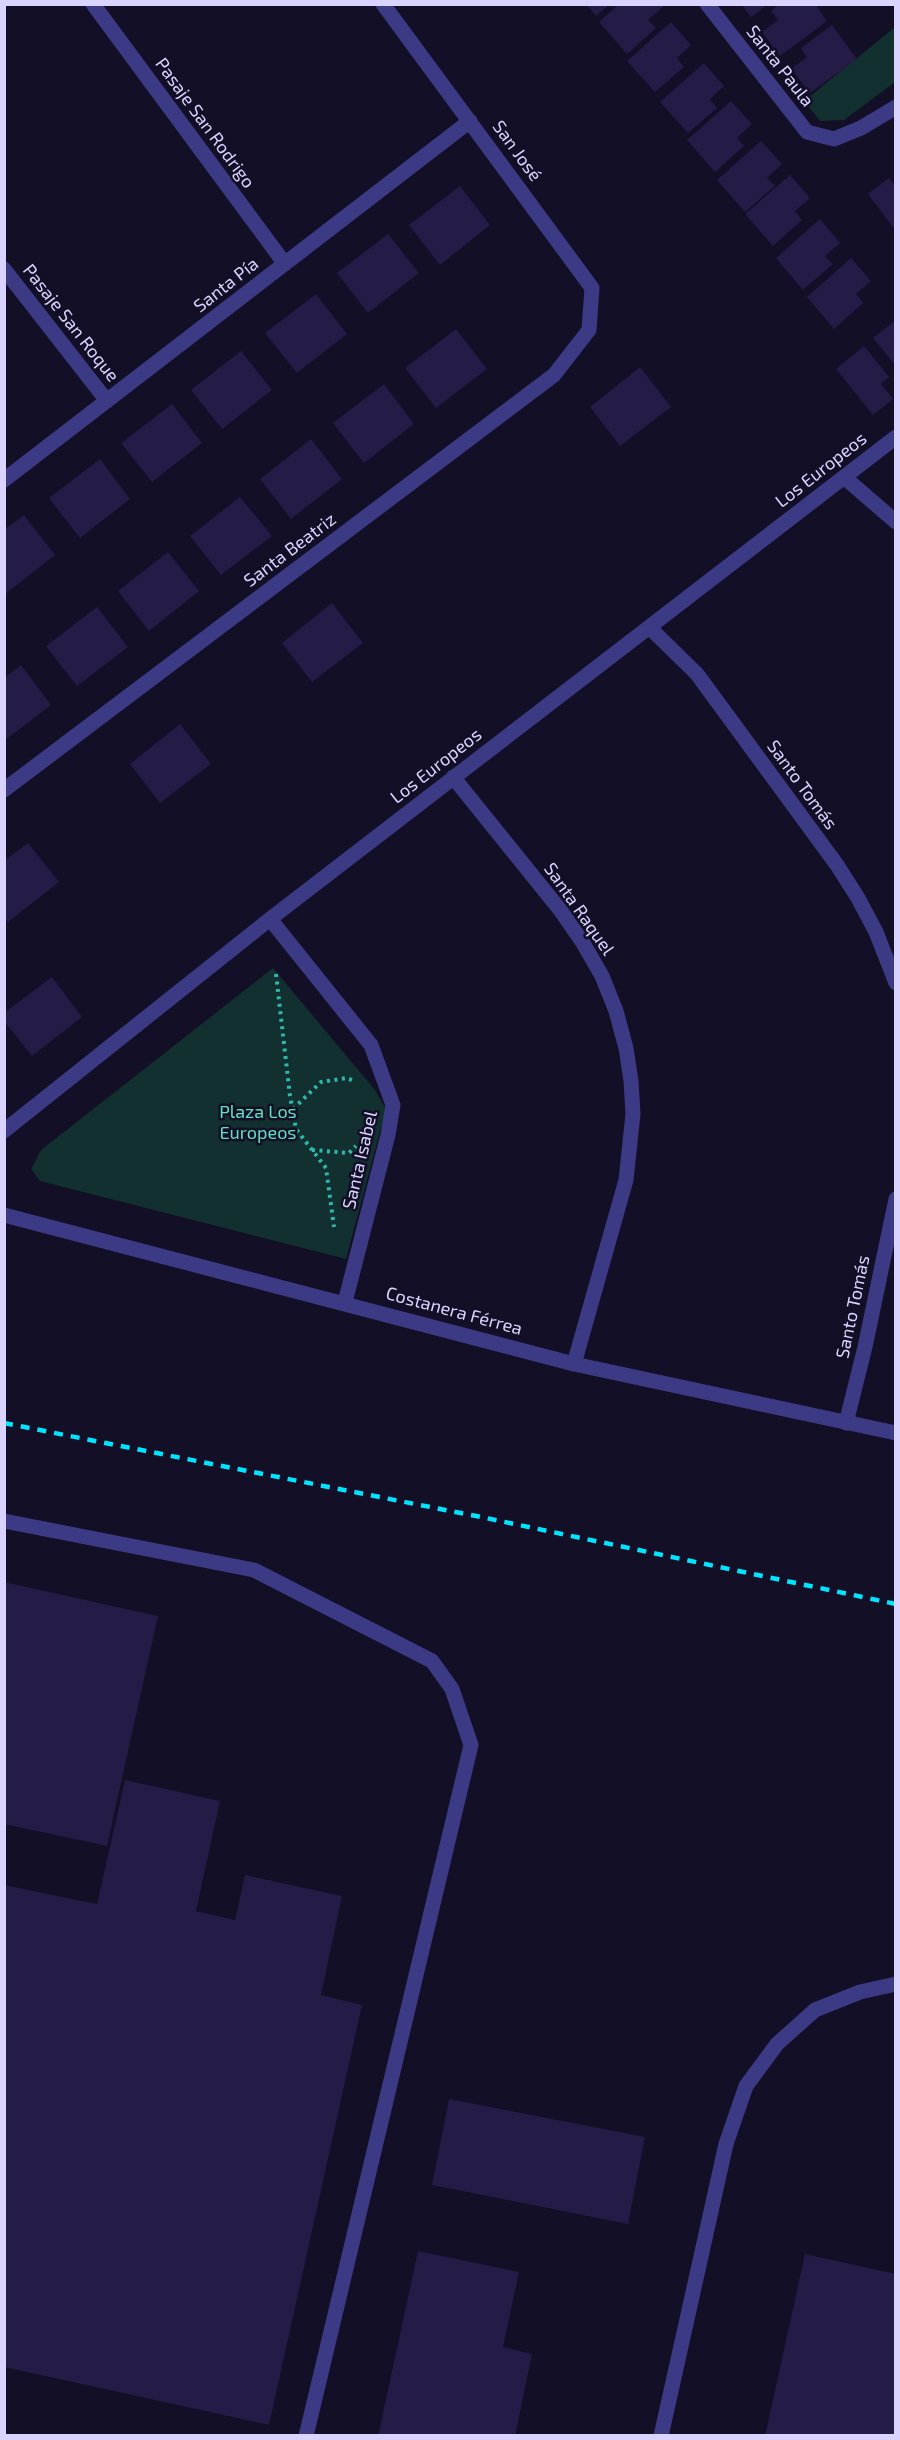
<!DOCTYPE html>
<html>
<head>
<meta charset="utf-8">
<style>
	body { margin:0 }
	#map { position:relative; width:900px; height:2440px; overflow:hidden; background:#130f26; font-family:"Exo 2",sans-serif }
	canvas { display:block }
	.frame { position:absolute; inset:0; border:6px solid #d9d4ff; pointer-events:none }
</style>
</head>
<body>
<div id="map">
<canvas width="900" height="2440"></canvas>
<div class="frame"></div>
</div>
<script>
const ctx = document.querySelector('canvas').getContext('2d');
ctx.lineJoin = 'round';
function paint(path, color) {
  ctx.fillStyle = color;
  ctx.fill(path, 'evenodd');
}
function poly(rows) {
  const path = new Path2D();
  for (const r of rows) {
    path.moveTo(r[0], r[1]);
    for (let i = 2; i < r.length; i += 2) path.lineTo(r[i], r[i + 1]);
  }
  return path;
}
function trace(path, color, width, dash) {
  ctx.strokeStyle = color;
  ctx.lineWidth = width;
  ctx.lineCap = dash ? 'butt' : 'round';
  ctx.setLineDash(dash || []);
  ctx.stroke(path);
}
function write(font, color, halo, rows, align = 'center') {
  ctx.font = font + ' "Exo 2",sans-serif';
  ctx.lineWidth = 5;
  ctx.setLineDash([]);
  ctx.textBaseline = 'middle';
  ctx.strokeStyle = halo;
  ctx.fillStyle = color;
  for (const [text, x, y, turn = 0] of rows) {
    ctx.save();
    ctx.translate(x, y);
    ctx.rotate((+turn || 0) * Math.PI / 180);
    ctx.textAlign = isNaN(turn) ? turn : align;
    if (halo) ctx.strokeText(text, 0, 0);
    ctx.fillText(text, 0, 0);
    ctx.restore();
  }
}
paint(poly([
	[895,27,895,82,844,120,820,121,804,101],
	[273,968,375,1090,386,1109,346,1259,40,1181,31,1169,41,1150]
]), '#12302f');
paint(poly([
	[586,4,610,4,596,16],
	[619,4,661,4,663,7,648,20,656,28,627,54,599,22],
	[779,4,815,4,827,21,780,56,762,32,778,20,771,11],
	[742,5,767,5,751,17],
	[671,22,691,45,677,58,684,67,655,92,627,61],
	[832,25,857,59,810,93,791,69,807,57,801,48],
	[704,63,724,86,710,99,717,108,688,133,660,102],
	[731,101,752,124,737,138,744,146,715,172,687,140],
	[761,141,782,164,767,178,775,186,745,212,717,180],
	[790,175,810,198,795,211,802,220,773,246,745,214],
	[889,178,896,187,896,231,868,194],
	[460,186,490,225,440,265,409,225],
	[820,219,840,243,825,256,833,264,803,290,776,258],
	[388,234,419,273,368,313,337,273],
	[851,258,871,281,856,294,863,303,834,329,807,297],
	[316,294,347,334,297,373,265,333],
	[896,320,896,366,873,338],
	[456,329,487,369,436,408,405,368],
	[864,346,889,377,881,384,893,399,873,415,836,369],
	[241,351,272,390,222,429,191,390],
	[640,367,671,407,620,446,590,407],
	[384,384,414,424,364,463,333,423],
	[172,404,202,443,152,482,121,443],
	[311,439,342,479,291,519,260,479],
	[100,459,130,499,80,538,49,498],
	[240,497,272,536,221,575,190,536],
	[24,515,55,555,4,595,4,530],
	[168,552,199,591,149,631,118,591],
	[332,603,363,643,312,682,282,643],
	[97,607,128,647,77,686,46,646],
	[21,665,51,705,4,741,4,678],
	[180,724,211,764,160,803,130,764],
	[28,843,59,882,8,922,4,917,4,861],
	[52,977,82,1017,32,1056,4,1021,4,1013],
	[4,1582,158,1616,107,1846,4,1824],
	[125,1780,220,1801,196,1911,235,1920,245,1875,342,1896,321,1995,362,2005,269,2425,4,2367,4,1885,97,1904],
	[449,2099,645,2137,628,2224,432,2185],
	[418,2251,519,2272,503,2347,532,2354,515,2436,378,2436],
	[805,2254,896,2274,896,2436,765,2436]
]), '#241b47');
trace(poly([
	[276,974,290,1096,296,1129,326,1168,334,1227],
	[293,1109,321,1082,347,1078,354,1081],
	[312,1150,349,1153,356,1146]
]), '#2fb8b0', 4, [3, 4.5]);
trace(poly([
	[93,4,285,264],
	[707,4,807,132,834,139,861,128,896,107],
	[4,269,107,401],
	[844,477,896,522],
	[4,480,470,121],
	[649,627,697,674,837,865,858,898,876,932,896,983],
	[453,777,561,911,583,943,602,976,616,1011,626,1048,631,1081,633,1114,626,1180,574,1364],
	[4,790,554,375,589,330,592,288,383,4],
	[270,919,371,1045,393,1105,388,1135,345,1302],
	[4,1131,270,919,896,437],
	[4,1215,574,1364,896,1433],
	[846,1423,865,1347,896,1199],
	[4,1521,254,1570,432,1661,452,1689,471,1745,306,2436],
	[661,2436,726,2144,746,2086,777,2044,815,2010,860,1992,896,1984]
]), '#3d3a85', 15);
trace(poly([
	[4,1423,481,1517,896,1604]
]), '#00e5ff', 4.5, [9, 8]);
write('18px', '#d9d4ff', '#130f26', [
	["Santa Paula",780,66,52],
	["Pasaje San Rodrigo",205,123,54],
	["San José",517,151,54],
	["Santa Pía",226,285,-38],
	["Pasaje San Roque",71,323,52],
	["Los Europeos",821,470,-38],
	["Santa Beatriz",290,550,-37],
	["Los Europeos",436,766,-38],
	["Santo Tomás",802,785,54],
	["Santa Raquel",579,909,55],
	["Santa Isabel",360,1160,-77],
	["Santo Tomás",853,1307,-78],
	["Costanera Férrea",454,1311,15]
]);
write('18px', '#5fe0c0', '#130f26', [
	["Plaza Los",258,1112],
	["Europeos",258,1133]
]);
</script>
</body>
</html>
